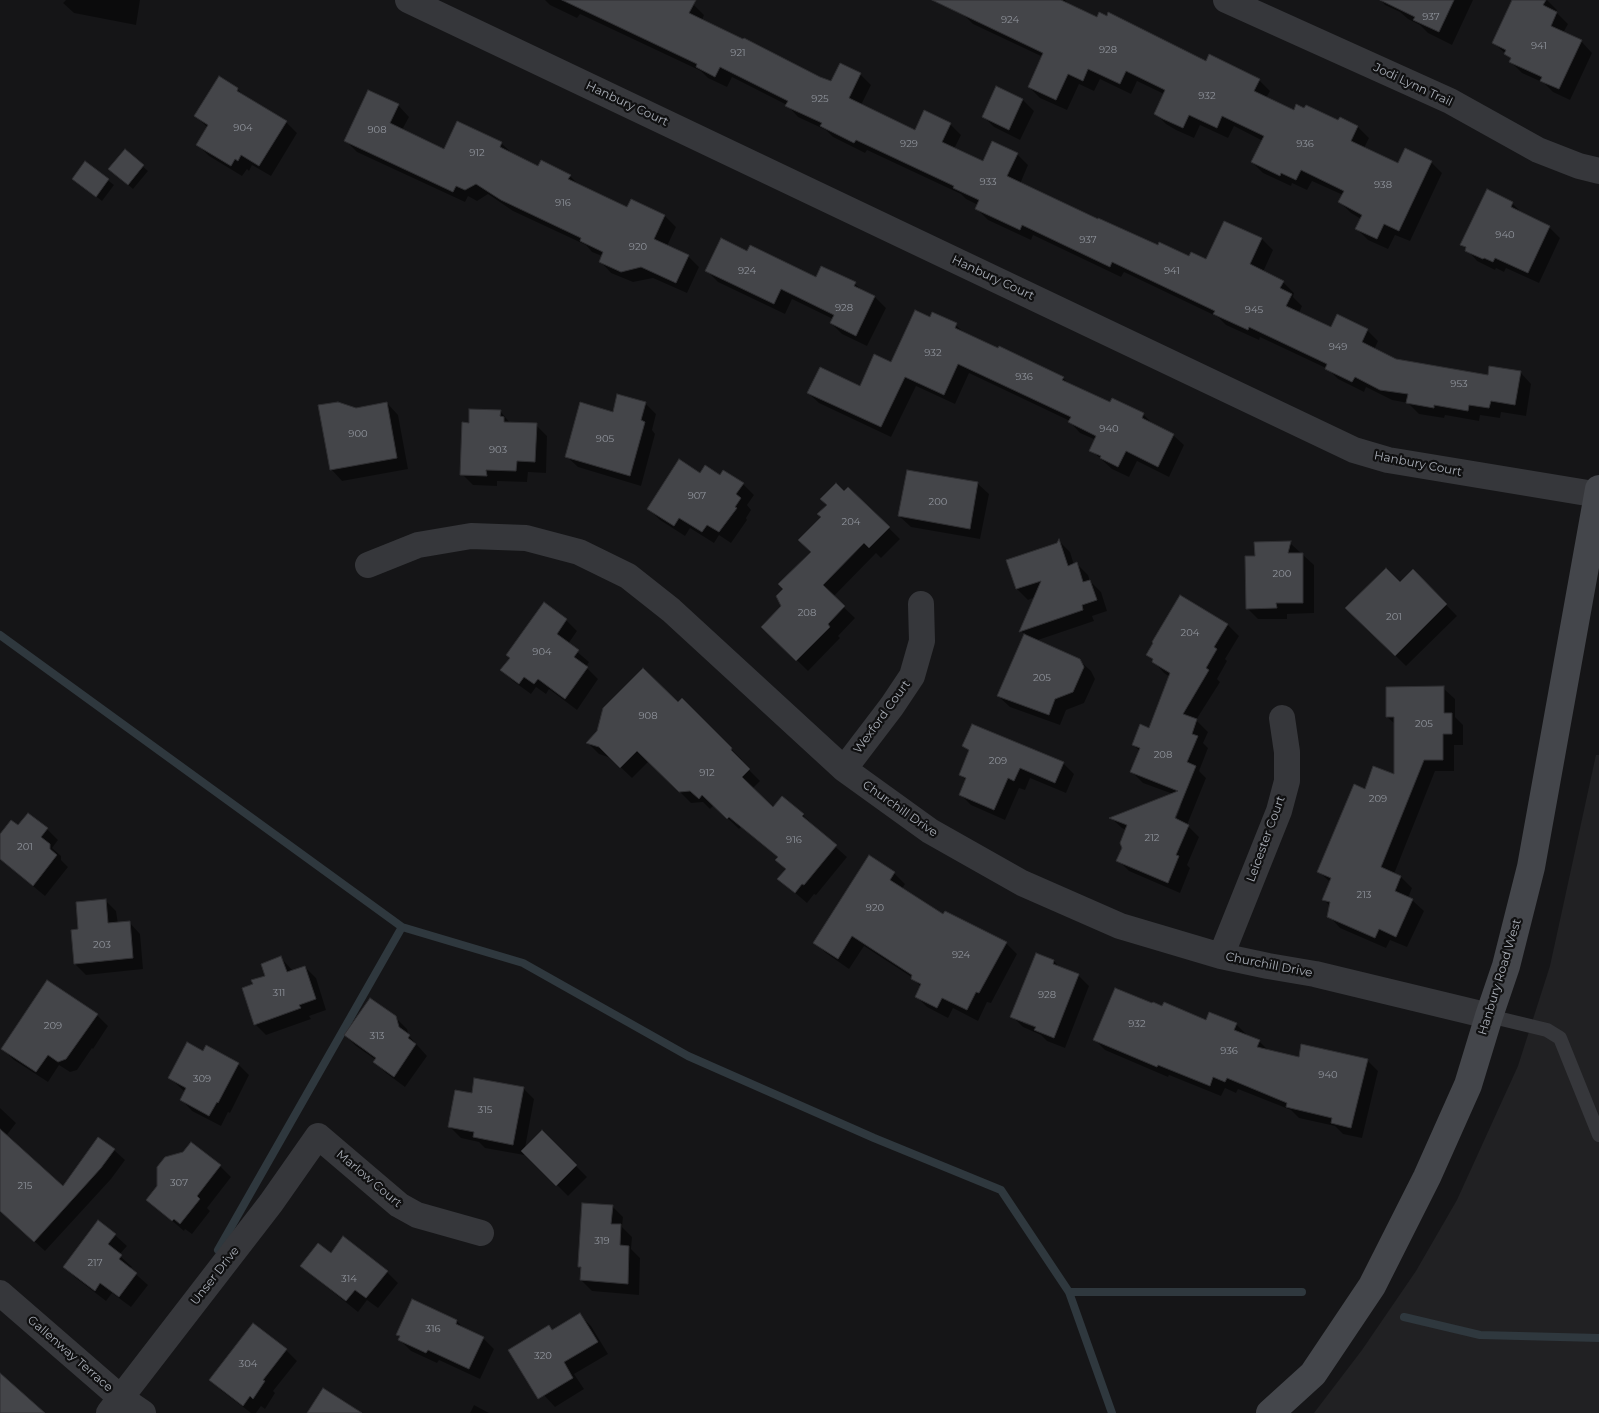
<!DOCTYPE html>
<html>
<head>
<meta charset="utf-8">
<style>
	body { margin:0 }
	canvas { display:block; background:#151517 }
</style>
</head>
<body>
<canvas width="1599" height="1413"></canvas>
<script>
const ctx = document.querySelector('canvas').getContext('2d');
ctx.lineJoin = 'round';
function paint(path, color) {
  ctx.fillStyle = color;
  ctx.fill(path, 'evenodd');
}
function poly(rows) {
  const path = new Path2D();
  for (const r of rows) {
    path.moveTo(r[0], r[1]);
    for (let i = 2; i < r.length; i += 2) path.lineTo(r[i], r[i + 1]);
  }
  return path;
}
function trace(path, color, width, dash) {
  ctx.strokeStyle = color;
  ctx.lineWidth = width;
  ctx.lineCap = dash ? 'butt' : 'round';
  ctx.setLineDash(dash || []);
  ctx.stroke(path);
}
function write(font, color, halo, rows, align = 'center') {
  ctx.font = font + ' Montserrat,sans-serif';
  ctx.lineWidth = 4.5;
  ctx.setLineDash([]);
  ctx.textBaseline = 'middle';
  ctx.strokeStyle = halo;
  ctx.fillStyle = color;
  for (const [text, x, y, turn = 0] of rows) {
    ctx.save();
    ctx.translate(x, y);
    ctx.rotate((+turn || 0) * Math.PI / 180);
    ctx.textAlign = isNaN(turn) ? turn : align;
    if (halo) ctx.strokeText(text, 0, 0);
    ctx.fillText(text, 0, 0);
    ctx.restore();
  }
}
paint(poly([
	[1596,755,1599,755,1599,1413,1314,1413,1362,1350,1416,1271,1457,1200,1518,1066,1550,966]
]), '#212123');
paint(poly([
	[66,0,145,0,140,0,136,25,74,13,63,3],
	[545,0,684,0,693,4,704,15,702,20,820,78,832,82,860,74,871,85,861,105,915,131,950,124,961,135,954,149,983,163,1017,154,1028,165,1020,184,1159,247,1190,258,1207,261,1225,223,1262,239,1273,250,1263,272,1283,282,1294,293,1293,297,1302,306,1299,313,1331,329,1367,330,1378,341,1374,350,1396,360,1489,376,1520,372,1531,384,1526,416,1501,412,1500,418,1480,415,1479,421,1445,415,1444,418,1419,414,1408,403,1392,400,1366,387,1364,392,1338,379,1328,369,1260,337,1259,340,1226,325,1218,317,1124,272,1121,277,1033,235,1031,240,988,220,977,209,978,205,966,199,961,194,867,150,865,153,833,137,826,130,798,117,787,105,732,77,727,87,708,78,701,71,580,14,577,18,550,5],
	[969,0,1065,0,1070,6,1207,63,1259,80,1270,91,1266,98,1294,111,1339,121,1340,118,1358,127,1369,138,1364,148,1399,164,1431,162,1442,173,1410,241,1395,235,1388,249,1368,240,1357,229,1361,219,1351,213,1340,202,1343,195,1312,181,1307,190,1292,183,1291,186,1263,173,1252,162,1263,141,1234,126,1228,138,1200,125,1194,138,1176,130,1166,124,1155,113,1164,94,1137,81,1131,94,1100,79,1094,91,1079,84,1067,110,1040,98,1029,87,1043,57,973,24,962,13],
	[1381,0,1473,0,1452,45,1428,33,1420,25,1408,19,1400,12,1385,5],
	[1513,0,1547,0,1557,10,1556,12,1568,24,1563,33,1581,41,1592,53,1570,100,1553,92,1544,83,1522,73,1511,62,1512,60,1494,43],
	[996,88,1023,100,1034,111,1020,140,994,127,983,116],
	[237,89,245,97,286,122,297,133,271,176,252,165,249,171,247,169,242,176,209,156,198,145,207,127,196,116],
	[398,105,409,117,402,130,445,151,501,143,513,154,539,167,570,176,581,187,628,209,632,201,665,216,676,227,667,246,688,256,699,267,687,293,653,278,633,282,611,273,600,261,602,256,592,252,586,245,513,211,488,194,477,201,468,196,465,202,357,152,346,141],
	[125,151,148,171,133,189,115,174],
	[86,163,114,185,102,201,74,179],
	[1512,203,1524,215,1549,227,1560,238,1539,283,1506,268,1504,272,1496,268,1495,270,1477,261,1462,244],
	[748,253,816,278,855,284,863,291,875,297,886,308,867,346,842,334,831,323,833,319,792,299,785,314,718,282,707,271],
	[931,318,956,325,966,335,1063,378,1070,385,1110,404,1143,414,1154,425,1173,435,1184,445,1169,477,1137,461,1129,477,1112,469,1091,450,1096,440,1080,433,1070,422,1070,421,969,373,955,404,916,386,891,437,819,403,808,393,860,387,892,364],
	[387,403,398,415,408,469,342,481,331,469,356,409],
	[645,403,656,414,652,430,655,434,641,486,578,467,566,456,613,413],
	[500,411,511,424,536,425,547,436,546,473,528,472,527,482,497,481,497,486,473,485,462,474,470,424],
	[701,475,720,476,743,484,754,495,747,505,751,510,746,518,747,520,731,543,719,535,714,543,690,528,685,536,660,520,649,509],
	[977,483,989,494,980,539,911,527,899,516],
	[848,488,900,539,881,558,876,553,833,597,855,618,838,636,840,638,808,671,763,627,783,606,785,589,812,552,844,492],
	[1059,541,1070,552,1074,565,1077,564,1088,575,1090,581,1101,592,1107,611,1092,616,1094,621,1035,641,1079,660,1091,671,1095,679,1084,703,1066,710,1060,725,1010,707,998,696,1025,635,1021,631,1035,597,1028,600,1017,589,1008,561,1058,544],
	[1290,543,1314,565,1314,613,1287,614,1287,619,1258,619,1247,608,1256,557],
	[1413,571,1457,616,1406,666,1347,608,1400,584],
	[544,604,566,620,577,631,568,644,589,662,586,667,598,679,577,710,549,689,546,694,536,687,531,694,513,681,502,670],
	[1228,625,1239,636,1225,659,1227,661,1217,679,1220,682,1196,720,1208,732,1203,743,1208,748,1199,771,1206,778,1187,825,1199,837,1187,865,1190,868,1180,893,1129,871,1118,860,1123,848,1126,830,1122,828,1111,818,1173,794,1143,783,1132,772,1140,751,1133,745,1150,729,1170,677,1164,673,1148,655],
	[1179,806,1181,806,1174,824,1172,823],
	[1443,688,1455,699,1455,717,1463,725,1463,745,1454,745,1454,771,1435,771,1394,874,1401,877,1412,888,1408,898,1412,900,1424,911,1407,947,1390,940,1386,948,1340,928,1329,916,1331,907,1324,900,1330,882,1318,871,1366,790,1395,776,1395,724,1387,717],
	[682,700,742,760,741,762,760,781,752,789,773,809,782,798,803,815,814,826,813,827,847,857,816,895,814,894,807,903,779,879,786,870,777,860,779,858,741,827,739,829,714,805,710,809,703,802,691,803,649,761,632,778,611,758,599,754,588,743,678,704],
	[964,746,1063,763,1074,774,1066,793,1030,778,1025,790,1019,788,1005,820,971,805,960,794,966,780,960,775,970,752],
	[18,827,47,829,58,840,52,848,61,856,61,860,68,867,45,896,11,868,0,857,0,836],
	[869,857,894,873,905,884,902,889,943,916,1006,943,1017,954,991,1003,987,1002,978,1021,953,1008,948,1018,927,1007,916,996,921,987,913,978,864,946,849,969,826,953,814,942],
	[105,900,116,911,118,924,129,922,140,934,143,969,86,975,75,964,80,930],
	[1036,954,1054,961,1061,969,1078,975,1089,986,1065,1048,1047,1041,1041,1035,1023,1027,1012,1016],
	[1023,1020,1042,1028,1041,1030,1023,1023],
	[281,958,293,971,305,967,316,978,326,1010,309,1016,311,1019,266,1035,255,1024,255,985,266,977],
	[1153,1005,1207,1022,1236,1024,1247,1035,1259,1041,1269,1051,1300,1058,1367,1060,1378,1071,1362,1138,1343,1134,1335,1126,1299,1118,1291,1110,1238,1089,1236,1093,1225,1088,1221,1096,1169,1075,1168,1077,1105,1050,1094,1039],
	[97,1015,108,1026,93,1049,92,1048,77,1070,70,1072,59,1065,48,1082,14,1060,3,1049],
	[395,1017,407,1029,409,1036,427,1056,405,1087,386,1073,375,1062,376,1060,356,1046,345,1035],
	[204,1053,238,1064,249,1075,230,1113,228,1112,221,1126,192,1111,181,1099,185,1092,170,1078],
	[523,1088,534,1099,525,1148,542,1132,587,1177,568,1196,524,1152,524,1155,485,1148,479,1142,461,1138,450,1127,473,1095],
	[0,1108,16,1123,6,1136,64,1188,114,1150,125,1160,111,1179,45,1251,0,1210],
	[220,1166,231,1177,207,1208,210,1211,192,1234,185,1229,184,1231,148,1200,158,1186],
	[612,1206,623,1217,622,1227,632,1237,631,1249,640,1258,639,1295,592,1291,581,1280,582,1269,579,1266],
	[99,1222,115,1235,127,1246,119,1255,132,1267,130,1269,148,1285,131,1307,112,1293,106,1301,76,1278,65,1267],
	[302,1265,387,1272,398,1283,378,1308,367,1300,358,1312,313,1276],
	[580,1315,591,1326,608,1354,574,1374,584,1389,555,1407,542,1393,549,1327,553,1330],
	[457,1321,465,1330,483,1338,494,1349,480,1379,439,1360,437,1363,411,1351,400,1340,401,1338,397,1334],
	[286,1350,297,1361,273,1391,275,1393,265,1409,261,1406,256,1413,251,1413,222,1391,211,1380],
	[474,1405,489,1413,470,1413]
]), '#0007');
trace(poly([
	[0,635,402,927,523,963,688,1056,874,1138,1001,1190,1069,1292,1112,1413],
	[218,1250,402,927],
	[1069,1292,1302,1292],
	[1404,1317,1480,1335,1599,1338]
]), '#2f383e', 8);
const building = poly([
	[562,0,696,0,689,13,743,39,744,38,820,77,831,81,840,63,861,73,849,98,915,130,924,110,951,123,942,142,983,161,992,141,1018,153,1007,176,1098,219,1098,218,1158,245,1159,242,1189,256,1191,252,1206,259,1224,221,1262,238,1250,264,1284,281,1280,288,1292,294,1286,306,1331,327,1337,314,1368,329,1362,342,1396,359,1488,375,1489,366,1521,371,1515,405,1491,401,1489,408,1469,405,1468,411,1434,405,1434,408,1406,403,1408,394,1380,390,1355,377,1352,382,1325,369,1327,364,1249,327,1248,330,1213,314,1215,311,1112,262,1110,267,1022,225,1020,230,975,209,979,200,953,188,954,186,856,140,854,143,820,126,822,123,785,106,788,101,720,67,715,77,696,67,697,64,562,0],
	[932,0,1061,0,1097,17,1099,12,1107,16,1108,12,1206,61,1209,54,1260,79,1254,91,1294,110,1296,104,1304,108,1306,105,1338,120,1340,117,1358,126,1351,141,1398,163,1405,148,1432,161,1399,231,1384,224,1377,239,1355,229,1362,215,1338,202,1344,191,1301,170,1296,180,1281,173,1280,176,1251,162,1264,136,1222,116,1217,128,1189,115,1183,128,1163,119,1154,114,1165,90,1126,71,1120,84,1088,69,1083,81,1068,74,1056,100,1028,87,1043,53,932,0],
	[1380,0,1454,0,1439,32,1413,20,1415,17,1380,0],
	[1512,0,1546,0,1543,5,1557,12,1551,26,1582,40,1559,89,1540,81,1542,77,1509,62,1511,58,1504,54,1506,50,1492,43,1512,0],
	[219,76,238,88,237,91,287,121,259,166,241,155,238,161,235,159,231,166,196,145,208,125,194,116,219,76],
	[996,86,1023,99,1009,130,982,117,996,86],
	[368,90,399,104,390,123,444,149,457,121,502,142,500,147,538,166,541,160,571,175,568,179,627,207,631,199,665,215,654,239,689,255,676,283,641,267,621,272,599,262,603,252,580,241,581,238,501,200,476,184,465,190,456,186,453,192,344,141,368,90],
	[125,149,144,165,128,185,108,169,125,149],
	[85,161,109,179,96,197,72,179,85,161],
	[1487,189,1513,202,1511,207,1550,226,1528,273,1495,258,1493,262,1484,258,1483,259,1465,251,1466,247,1460,245,1487,189],
	[721,238,747,251,750,245,816,277,821,266,856,282,854,286,875,296,856,336,830,323,834,315,781,289,774,304,705,271,721,238],
	[915,310,930,317,932,312,957,323,955,328,998,348,999,346,1064,377,1062,380,1110,402,1112,398,1144,413,1142,418,1174,434,1158,467,1126,451,1118,467,1100,458,1101,456,1089,451,1096,436,1068,422,1071,417,958,364,944,395,905,377,881,427,807,393,820,367,860,386,874,354,891,362,915,310],
	[617,394,646,402,641,420,645,422,630,476,565,457,580,402,613,412,617,394],
	[338,402,356,408,387,402,397,458,330,470,318,405,338,402],
	[469,409,501,410,500,416,504,417,504,422,537,423,535,462,517,461,516,471,486,470,487,476,460,475,462,422,469,423,469,409],
	[679,459,700,473,705,465,720,475,723,470,744,483,736,494,741,498,735,507,737,508,719,532,707,525,702,532,679,518,674,526,647,509,679,459],
	[907,470,978,482,970,529,898,516,907,470],
	[836,483,844,491,848,487,890,527,869,548,864,543,823,585,845,606,828,624,830,627,796,661,761,627,781,606,776,596,783,589,778,584,811,552,798,540,821,517,817,514,827,505,820,499,836,483],
	[1059,539,1068,566,1077,562,1083,582,1090,580,1097,600,1082,605,1083,610,1019,632,1041,581,1016,589,1006,560,1057,543,1059,539],
	[1291,541,1288,553,1303,553,1303,603,1276,603,1277,608,1246,609,1245,556,1255,556,1254,542,1291,541],
	[1386,568,1400,582,1413,569,1447,604,1395,656,1345,608,1386,568],
	[1180,595,1228,624,1214,647,1217,649,1206,668,1209,670,1183,714,1197,719,1192,734,1198,736,1187,762,1196,766,1175,818,1189,825,1176,855,1179,856,1168,883,1116,861,1122,848,1120,843,1127,825,1109,818,1178,791,1130,772,1140,748,1132,745,1140,724,1149,728,1170,673,1152,662,1153,659,1146,655,1153,643,1152,642,1180,595],
	[544,602,567,619,557,634,579,650,574,657,588,667,565,699,538,679,534,684,524,677,519,684,500,670,510,658,506,655,544,602],
	[1024,634,1080,659,1084,667,1073,692,1055,699,1049,715,997,696,1024,634],
	[643,668,678,702,682,698,732,748,731,750,750,769,742,777,773,807,782,796,804,814,802,816,837,845,804,885,802,884,795,893,777,879,786,869,775,860,778,857,729,817,727,819,702,795,699,799,690,791,679,792,637,751,620,768,599,747,586,743,597,731,603,708,643,668],
	[1444,686,1444,713,1452,713,1452,734,1443,734,1443,760,1424,760,1381,867,1401,876,1395,891,1413,899,1396,937,1379,929,1375,938,1327,917,1330,902,1322,900,1331,878,1317,872,1354,784,1365,789,1373,766,1394,774,1394,717,1386,717,1386,687,1444,686],
	[972,724,1064,762,1055,783,1020,768,1014,781,1008,778,994,810,959,795,966,778,959,775,969,750,962,746,972,724],
	[28,813,48,828,41,837,50,844,50,849,57,855,33,886,0,859,0,834,11,820,18,825,28,813],
	[869,855,895,872,890,880,943,914,945,911,1007,942,979,993,976,992,967,1010,942,998,937,1008,915,997,921,984,911,979,912,975,852,936,838,959,813,943,869,855],
	[106,899,108,923,130,921,133,958,74,964,71,930,78,929,76,902,106,899],
	[1036,953,1054,960,1053,964,1079,974,1054,1038,1034,1030,1036,1027,1010,1017,1036,953],
	[281,956,287,972,305,966,316,999,299,1005,301,1008,254,1025,242,988,253,984,251,980,265,976,261,964,281,956],
	[47,980,98,1014,66,1059,58,1062,48,1055,36,1072,1,1049,47,980],
	[1115,988,1152,1003,1153,1002,1162,1006,1164,1002,1206,1020,1209,1012,1237,1023,1234,1030,1260,1040,1257,1047,1299,1057,1301,1044,1368,1059,1351,1128,1331,1123,1332,1118,1286,1107,1287,1103,1227,1078,1225,1082,1213,1077,1210,1086,1158,1065,1157,1067,1093,1040,1115,988],
	[370,998,396,1016,399,1027,410,1035,408,1038,416,1044,394,1077,373,1062,376,1058,344,1035,370,998],
	[187,1042,203,1051,206,1045,239,1063,218,1103,217,1102,209,1116,180,1100,186,1088,168,1078,187,1042],
	[474,1078,524,1087,513,1145,473,1137,474,1132,448,1127,455,1090,472,1093,474,1078],
	[0,1129,63,1186,98,1137,115,1149,101,1168,34,1242,0,1211,0,1129],
	[542,1130,577,1165,556,1186,521,1151,542,1130],
	[191,1142,221,1165,197,1196,200,1199,180,1224,174,1219,172,1221,146,1200,157,1186,157,1167,165,1157,183,1152,191,1142],
	[582,1203,613,1205,611,1224,621,1224,620,1245,629,1246,628,1284,580,1280,581,1267,578,1267,578,1264,582,1203],
	[98,1220,116,1234,108,1244,122,1255,119,1259,137,1273,119,1297,100,1283,95,1291,63,1267,98,1220],
	[343,1236,388,1271,366,1298,355,1290,346,1301,300,1266,318,1243,331,1253,343,1236],
	[412,1299,457,1320,456,1324,484,1337,469,1369,428,1350,426,1353,398,1340,400,1336,396,1335,412,1299],
	[580,1313,598,1342,564,1362,573,1378,538,1399,508,1350,549,1325,552,1330,580,1313],
	[253,1323,287,1349,263,1380,265,1381,253,1399,250,1396,243,1406,209,1380,253,1323],
	[0,1373,45,1413,0,1413,0,1373],
	[323,1388,362,1413,307,1413,323,1388]
]);
paint(building, '#444549');
trace(building, '#2f2f32', 1);
trace(poly([
	[1489,1016,1547,1030,1560,1038,1599,1135]
]), '#36373b', 14);
trace(poly([
	[408,0,1354,450,1388,460,1599,495],
	[1226,0,1450,101,1538,150,1579,166,1599,171],
	[368,565,418,545,471,536,526,538,579,552,628,576,671,610,844,769,930,831,1022,883,1120,926,1221,956,1268,966,1315,974,1489,1016],
	[844,769,892,706,912,676,922,641,921,604],
	[1221,956,1279,811,1287,781,1287,752,1282,718],
	[0,1293,121,1398,143,1413],
	[109,1413,271,1203,318,1136,399,1205,417,1215,481,1233]
]), '#36373b', 26);
trace(poly([
	[1270,1413,1313,1374,1372,1286,1427,1177,1468,1085,1489,1016,1506,966,1531,867,1599,489]
]), '#44464b', 28);
write('10px', '#8f939b', null, [
	["937",1431,17],
	["924",1010,20],
	["941",1539,46],
	["928",1108,50],
	["921",738,53],
	["932",1207,96],
	["925",820,99],
	["904",243,128],
	["908",377,130],
	["929",909,144],
	["936",1305,144],
	["912",477,153],
	["933",988,182],
	["938",1383,185],
	["916",563,203],
	["940",1505,235],
	["937",1088,240],
	["920",638,247],
	["924",747,271],
	["941",1172,271],
	["928",844,308],
	["945",1254,310],
	["949",1338,347],
	["932",933,353],
	["936",1024,377],
	["953",1459,384],
	["940",1109,429],
	["900",358,434],
	["905",605,439],
	["903",498,450],
	["907",697,496],
	["200",938,502],
	["204",851,522],
	["200",1282,574],
	["208",807,613],
	["201",1394,617],
	["204",1190,633],
	["904",542,652],
	["205",1042,678],
	["908",648,716],
	["205",1424,724],
	["208",1163,755],
	["209",998,761],
	["912",707,773],
	["209",1378,799],
	["212",1152,838],
	["916",794,840],
	["201",25,847],
	["213",1364,895],
	["920",875,908],
	["203",102,945],
	["924",961,955],
	["311",279,993],
	["928",1047,995],
	["932",1137,1024],
	["209",53,1026],
	["313",377,1036],
	["936",1229,1051],
	["940",1328,1075],
	["309",202,1079],
	["315",485,1110],
	["307",179,1183],
	["215",25,1186],
	["319",602,1241],
	["217",95,1263],
	["314",349,1279],
	["316",433,1329],
	["320",543,1356],
	["304",248,1364]
]);
write('12px', '#a8adb6', '#101011', [
	["Jodi Lynn Trail",1413,85,25],
	["Hanbury Court",627,104,25],
	["Hanbury Court",993,278,25],
	["Hanbury Court",1418,464,11],
	["Wexford Court",882,717,-54],
	["Churchill Drive",900,809,35],
	["Leicester Court",1266,839,-70],
	["Churchill Drive",1269,965,11],
	["Hanbury Road West",1500,977,-73],
	["Marlow Court",369,1179,40],
	["Unser Drive",215,1276,-52],
	["Gallenway Terrace",70,1354,41]
]);
</script>
</body>
</html>
